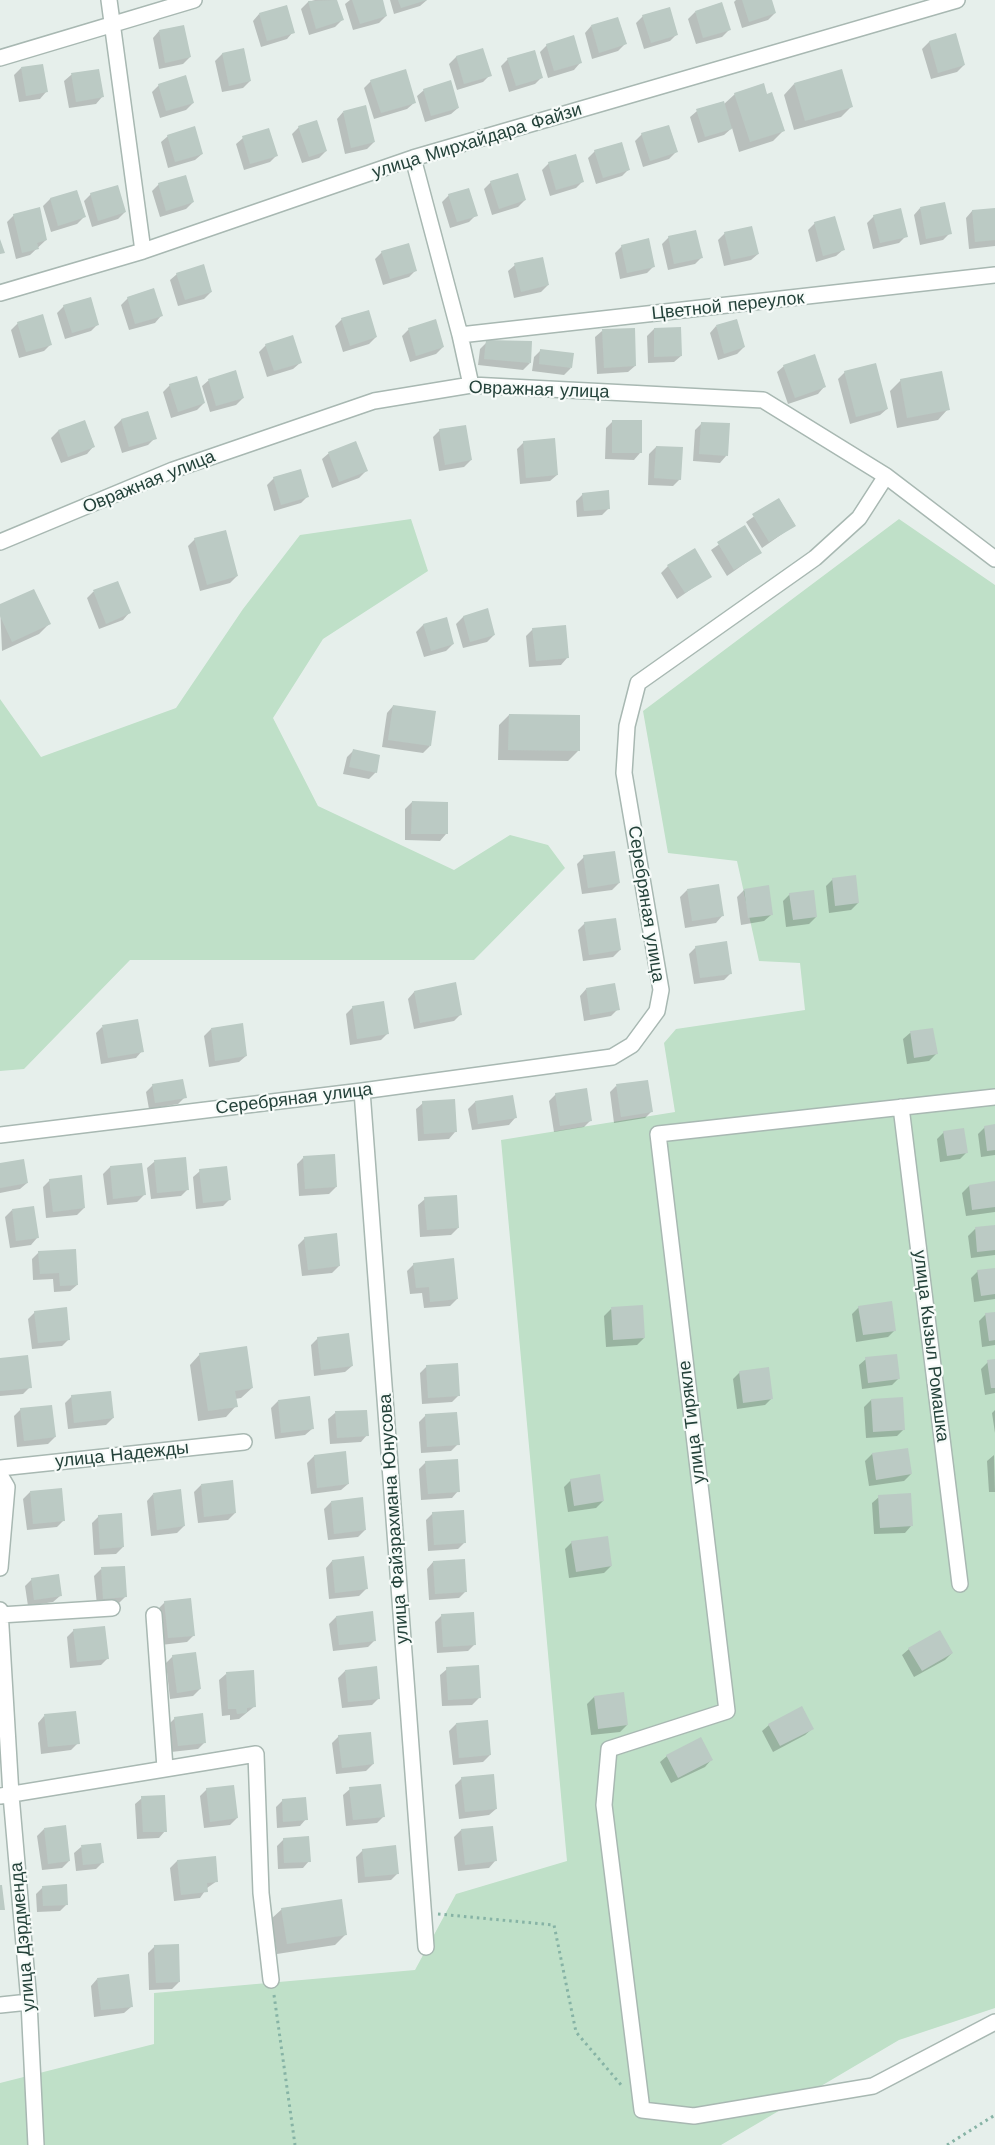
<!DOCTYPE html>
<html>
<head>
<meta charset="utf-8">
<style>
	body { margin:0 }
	canvas { display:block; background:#e6efeb }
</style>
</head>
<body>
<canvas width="995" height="2145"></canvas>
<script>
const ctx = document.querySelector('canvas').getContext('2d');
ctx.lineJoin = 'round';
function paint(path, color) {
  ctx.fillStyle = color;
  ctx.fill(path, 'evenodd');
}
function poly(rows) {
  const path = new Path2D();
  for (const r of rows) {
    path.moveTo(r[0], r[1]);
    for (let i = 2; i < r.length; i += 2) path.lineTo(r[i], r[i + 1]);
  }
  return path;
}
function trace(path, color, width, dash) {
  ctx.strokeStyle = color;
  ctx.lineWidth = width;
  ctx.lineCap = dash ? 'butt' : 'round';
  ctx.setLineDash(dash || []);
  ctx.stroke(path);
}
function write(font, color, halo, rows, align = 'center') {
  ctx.font = font + ' "Work Sans",sans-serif';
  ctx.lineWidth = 4.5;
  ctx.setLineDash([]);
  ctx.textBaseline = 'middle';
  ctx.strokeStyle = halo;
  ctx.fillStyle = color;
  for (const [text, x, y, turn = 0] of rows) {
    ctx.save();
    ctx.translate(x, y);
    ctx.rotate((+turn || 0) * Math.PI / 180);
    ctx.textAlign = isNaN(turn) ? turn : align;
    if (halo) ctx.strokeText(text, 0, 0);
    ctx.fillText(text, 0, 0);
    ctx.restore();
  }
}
paint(poly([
	[411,519,428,571,323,639,273,718,318,806,454,870,510,835,548,845,565,868,474,960,130,960,24,1069,0,1071,0,699,41,757,176,708,243,609,300,535],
	[899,519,995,585,995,2008,899,2040,721,2145,0,2145,0,2083,154,2044,154,1993,415,1970,456,1894,567,1861,501,1140,675,1112,664,1043,676,1029,805,1010,800,963,759,961,737,861,668,853,643,711]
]), '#bfe0c8');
paint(poly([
	[315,0,336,0,342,20,335,27,309,35,301,9,308,2],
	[350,0,381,0,386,16,379,23,353,30,345,4],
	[390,0,427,0,420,6,394,14],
	[736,0,771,0,775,13,768,20,742,28,734,2],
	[695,12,729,30,722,37,696,44,688,19],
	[259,14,293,32,287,39,261,47,253,21],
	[643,16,677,34,670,41,644,49,636,23],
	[591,26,625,44,618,51,592,59,585,33],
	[159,31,190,57,183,64,159,69,153,38],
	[955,35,964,65,957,72,931,79,922,49,929,42],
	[547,45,580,63,574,70,548,78,540,52],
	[243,49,250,81,243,88,222,92,215,61,222,54],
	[482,50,490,75,483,82,457,90,449,64,456,57],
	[508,59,542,77,535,84,509,92,501,66],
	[21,68,46,92,40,99,19,102,14,75],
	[98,70,102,97,96,104,69,108,64,81,71,75],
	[371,81,414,103,407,109,374,119,364,88],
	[794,84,852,106,841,117,794,130,784,95],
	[159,85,193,103,186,110,160,118,152,92],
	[424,90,458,108,451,114,425,122,417,96],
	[735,94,767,95,783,131,773,141,739,152,732,128,724,135,698,143,690,117,697,111,724,104],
	[343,112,374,142,367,149,345,154,337,119],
	[299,127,326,151,319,158,302,163,292,134],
	[642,134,676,152,669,159,643,167,635,141],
	[168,136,202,154,195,160,168,168,161,142],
	[243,138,276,156,270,162,244,170,236,144],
	[595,151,629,169,622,176,596,184,588,158],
	[549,163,583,181,576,188,550,196,542,170],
	[491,182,525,200,518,207,492,215,484,189],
	[159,184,193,202,186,209,160,217,152,191],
	[76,191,84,217,77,224,51,232,43,206,50,199],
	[91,194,125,212,118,219,92,227,84,201],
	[449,195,476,215,469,222,450,228,442,202],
	[920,208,950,233,943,240,920,245,914,215],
	[995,209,995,246,969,249,966,218,972,211],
	[14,215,46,240,30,255,16,259,7,222],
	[874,216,906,236,899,243,873,249,867,223],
	[815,223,843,250,836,256,816,262,808,230],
	[725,233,758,254,751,260,724,266,718,240],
	[669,237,701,258,695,264,668,270,662,244],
	[622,246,654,266,647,273,620,279,615,253],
	[382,252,416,270,409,277,383,285,375,259],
	[515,265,548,285,541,292,514,298,508,271],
	[177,274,211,292,204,299,178,306,170,280],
	[128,298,161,316,155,323,129,330,121,305],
	[64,306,98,324,91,331,65,339,57,313],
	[342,319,376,337,369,344,343,352,335,326],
	[18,323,51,344,44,351,19,358,11,330],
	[716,326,744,347,737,354,718,360,710,333],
	[409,329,443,347,436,354,410,362,402,336],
	[654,329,681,356,674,362,648,363,647,336],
	[602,331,635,366,628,372,597,374,595,337],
	[487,342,530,363,523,370,478,365,480,349],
	[266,345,300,363,293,369,267,377,259,352],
	[541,350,571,368,564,375,532,371,534,357],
	[784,366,824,387,818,394,788,404,777,372],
	[845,372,887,409,880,415,850,424,838,379],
	[209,380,243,398,236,405,210,412,202,386],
	[901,380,948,409,938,420,897,428,890,391],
	[170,385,204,403,197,410,171,418,163,392],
	[148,412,155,438,148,445,122,453,114,427,121,420],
	[613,421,640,453,634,460,605,459,606,428],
	[84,422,93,447,87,454,61,463,51,438,58,431],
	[702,423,728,425,726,456,720,463,693,461,695,430],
	[440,430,471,460,464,467,439,471,433,437],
	[524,442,557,475,550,481,520,484,517,449],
	[656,447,680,479,673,486,648,485,649,454],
	[329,453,366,471,359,478,332,488,322,459],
	[274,478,308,496,301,503,274,511,267,485],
	[583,494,609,508,602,515,577,517,576,501],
	[779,499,795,525,762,548,746,522],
	[744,527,760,553,727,576,711,550],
	[195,539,237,576,230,583,200,591,188,546],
	[668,566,710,576,677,599,661,573],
	[117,582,129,613,123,620,99,629,87,598,93,592],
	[0,606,49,624,39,634,2,651],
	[487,610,494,635,487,642,463,648,456,624,463,617],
	[446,619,453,644,446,651,424,657,416,632,423,625],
	[533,629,567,658,561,665,529,667,526,636],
	[393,706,430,746,423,753,382,747,387,713],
	[509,715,578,751,568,761,498,760,499,725],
	[354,750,376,772,369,779,343,774,347,757],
	[412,802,446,834,440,841,405,840,405,809],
	[584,857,619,883,612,890,582,894,577,864],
	[833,879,858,903,851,910,829,913,826,886],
	[687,890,722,916,716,923,685,928,680,897],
	[744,890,771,915,764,921,741,925,737,897],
	[790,894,816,917,809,924,786,927,783,901],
	[585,923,620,950,613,957,583,961,578,930],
	[696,947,731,973,724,980,694,984,689,954],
	[586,989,618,1009,611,1016,584,1021,580,996],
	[414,992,461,1014,454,1021,414,1029,408,999],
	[353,1007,388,1033,381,1040,350,1045,346,1014],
	[102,1027,142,1051,136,1058,101,1064,96,1033],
	[211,1029,246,1056,239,1062,209,1067,204,1036],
	[932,1029,936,1054,929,1061,907,1064,903,1039,910,1033],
	[153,1085,185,1097,178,1104,149,1109,146,1092],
	[616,1086,651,1112,645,1118,614,1123,610,1092],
	[556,1094,591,1120,584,1127,554,1132,549,1101],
	[475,1102,515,1118,509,1125,472,1130,468,1109],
	[423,1103,455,1132,449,1139,418,1141,416,1109],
	[995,1126,995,1155,981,1157,978,1134,985,1127],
	[944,1132,966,1153,960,1159,940,1162,937,1139],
	[185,1158,188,1189,181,1196,151,1199,147,1168,154,1162],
	[303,1158,336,1187,329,1194,299,1196,297,1164],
	[141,1164,144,1195,137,1202,107,1205,103,1174,110,1167],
	[0,1165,27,1183,20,1189,0,1193],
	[200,1171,230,1199,223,1206,196,1209,193,1177],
	[50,1180,84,1208,77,1215,46,1218,43,1187],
	[995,1183,995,1212,966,1216,962,1193,969,1186],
	[425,1199,458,1228,451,1235,420,1237,418,1205],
	[12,1210,37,1238,31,1245,10,1248,5,1217],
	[995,1226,995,1255,971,1258,968,1236,975,1229],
	[305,1238,339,1266,332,1273,302,1276,298,1245],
	[39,1252,77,1285,70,1291,54,1292,53,1279,33,1280,32,1259],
	[414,1264,457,1299,450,1306,424,1308,422,1293,410,1294,407,1271],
	[995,1269,995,1299,974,1302,971,1278,978,1271],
	[859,1307,895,1330,888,1337,856,1342,852,1314],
	[611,1309,644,1338,637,1345,606,1347,604,1316],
	[35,1312,69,1339,62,1346,32,1349,28,1319],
	[995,1313,995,1345,982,1347,979,1321,986,1314],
	[318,1338,352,1366,345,1372,314,1376,311,1345],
	[200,1354,252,1388,241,1398,235,1399,236,1406,226,1417,198,1421,190,1365],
	[0,1359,30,1387,23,1394,0,1396],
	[866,1359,899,1378,892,1385,862,1389,859,1365],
	[995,1361,995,1393,985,1395,981,1369,988,1362],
	[427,1366,459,1395,452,1402,422,1404,420,1373],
	[740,1372,772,1398,765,1405,737,1409,733,1379],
	[72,1396,113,1418,106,1425,68,1429,65,1403],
	[871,1400,904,1429,897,1436,866,1438,864,1407],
	[278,1401,312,1429,305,1435,275,1439,271,1408],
	[21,1409,55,1437,48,1444,17,1447,14,1416],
	[995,1410,995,1433,992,1413],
	[335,1413,367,1435,361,1442,330,1444,328,1419],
	[426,1415,458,1444,451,1451,421,1453,419,1422],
	[872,1454,911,1474,904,1481,869,1486,865,1461],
	[994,1455,995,1492,989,1492,987,1461],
	[314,1456,348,1484,341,1490,311,1494,307,1463],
	[426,1462,458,1491,452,1498,421,1500,419,1469],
	[571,1480,603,1501,596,1508,568,1512,564,1487],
	[201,1485,235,1513,228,1520,198,1523,194,1492],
	[30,1492,64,1520,57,1527,27,1530,23,1499],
	[153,1494,184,1526,177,1533,151,1536,147,1501],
	[879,1497,911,1526,905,1533,874,1534,872,1503],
	[331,1502,365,1530,358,1537,328,1540,324,1509],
	[433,1513,465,1542,458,1549,428,1551,426,1520],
	[99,1516,123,1547,116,1554,94,1555,92,1523],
	[572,1542,611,1566,604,1573,569,1578,565,1549],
	[332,1561,366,1589,359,1596,329,1599,326,1568],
	[433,1562,466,1591,459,1598,429,1600,427,1569],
	[101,1569,126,1596,119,1603,97,1605,94,1576],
	[32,1579,60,1596,53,1602,28,1606,25,1586],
	[165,1602,194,1635,187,1642,161,1645,158,1609],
	[442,1615,475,1644,468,1651,437,1653,435,1622],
	[336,1617,375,1640,368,1647,333,1651,329,1624],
	[74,1630,108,1658,101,1665,70,1668,67,1637],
	[909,1649,952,1653,945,1660,914,1677,902,1655],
	[173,1656,200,1689,193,1696,170,1699,166,1663],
	[447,1669,479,1698,472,1705,442,1706,440,1675],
	[345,1671,379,1698,372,1705,342,1708,338,1678],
	[226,1674,255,1706,239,1719,230,1720,230,1715,222,1716,219,1680],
	[594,1697,627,1725,620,1732,591,1735,587,1704],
	[44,1716,78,1743,71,1750,41,1754,38,1723],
	[175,1718,205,1742,198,1749,171,1752,168,1725],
	[456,1724,490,1755,483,1762,453,1765,449,1731],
	[769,1725,812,1729,805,1735,773,1752,762,1731],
	[339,1736,373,1764,366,1771,336,1774,332,1743],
	[667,1756,711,1760,705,1767,671,1783,660,1762],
	[462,1778,496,1809,489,1815,459,1819,455,1785],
	[207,1789,237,1818,230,1825,204,1828,200,1796],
	[350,1789,384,1816,377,1823,346,1826,343,1795],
	[142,1798,165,1831,159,1838,137,1839,135,1804],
	[283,1800,306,1819,300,1826,277,1828,276,1807],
	[44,1829,69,1861,62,1868,42,1870,37,1836],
	[461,1830,495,1861,489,1868,458,1871,454,1837],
	[284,1839,309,1861,303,1868,278,1869,277,1846],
	[81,1847,103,1862,96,1869,76,1871,74,1853],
	[363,1850,397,1874,391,1880,358,1883,356,1857],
	[214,1857,217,1881,207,1888,200,1898,174,1901,170,1868,177,1861],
	[43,1887,67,1904,60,1911,37,1912,36,1894],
	[282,1909,346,1934,335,1945,277,1954,271,1919],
	[155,1946,179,1982,172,1989,149,1990,148,1953],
	[97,1979,131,2007,124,2013,94,2017,91,1986]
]), '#0003');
paint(poly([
	[337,0,344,20,316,29,308,1],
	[352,0,383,0,387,16,360,24],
	[398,0,427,0,401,8],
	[742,0,772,0,776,13,749,22],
	[722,2,731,30,703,38,695,11],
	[287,5,295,33,267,41,259,13],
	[670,7,678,35,651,43,642,15],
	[618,17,627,44,599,53,591,25],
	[184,25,191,57,165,63,159,30],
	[956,33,965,65,938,73,929,41],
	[574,35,582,63,554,71,546,44],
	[244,48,251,81,229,86,222,53],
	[483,48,492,76,464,84,456,56],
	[535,50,543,78,516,86,507,58],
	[43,64,48,92,26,96,21,67],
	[99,69,104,97,76,102,71,73],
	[406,69,416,103,381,113,370,80],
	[842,69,853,107,805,121,794,83],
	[186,75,194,103,166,111,158,84],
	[451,80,459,108,431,116,423,89],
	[764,83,767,94,772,92,785,131,750,142,734,93],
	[724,101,732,129,705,137,696,109],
	[366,105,375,142,351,148,343,111],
	[317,120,327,151,309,157,298,126],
	[669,125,678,152,650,161,641,133],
	[195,126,203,154,175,162,167,135],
	[269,128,278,156,250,164,242,136],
	[622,142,630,170,603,178,594,150],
	[576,154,584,182,556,190,548,162],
	[518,173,526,200,499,209,490,181],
	[186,175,194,202,166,211,158,183],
	[118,185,126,212,98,221,90,193],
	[469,188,478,216,457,222,448,194],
	[77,190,86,217,58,226,50,198],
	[945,202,952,234,926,239,920,207],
	[40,207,47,240,37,243,39,249,22,253,13,214],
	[901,208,908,237,880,243,873,215],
	[995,208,995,240,975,242,972,210],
	[835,216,845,250,823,256,814,222],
	[752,226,759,254,731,260,724,232],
	[696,230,703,258,674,264,668,236],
	[649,238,655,267,627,273,621,245],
	[0,239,5,253,0,254],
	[409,243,417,271,390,279,381,251],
	[543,257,549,285,521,292,514,263],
	[204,264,212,292,185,300,176,273],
	[154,288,163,316,135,324,127,297],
	[91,297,99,325,72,333,63,305],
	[369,310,377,337,350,346,341,318],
	[43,314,52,345,26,352,17,322],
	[436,319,444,347,416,356,408,328],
	[737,319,745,347,724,354,716,325],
	[681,327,682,356,654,357,654,328],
	[635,328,636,366,604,368,602,329],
	[293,335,302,363,274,371,265,344],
	[486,340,532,341,531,363,484,359],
	[540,349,574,353,572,368,539,364],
	[815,354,826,387,795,398,783,365],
	[876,363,888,409,856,417,844,371],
	[236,370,244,398,216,406,208,379],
	[942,371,950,410,907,418,900,379],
	[197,376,205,403,178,412,169,384],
	[148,411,157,439,129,447,121,419],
	[85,420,95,447,68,457,58,430],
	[612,420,642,420,642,453,612,453],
	[701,422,730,423,728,456,699,454],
	[466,425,472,460,445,465,439,429],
	[555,438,558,475,526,478,523,441],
	[356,441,368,471,339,482,328,452],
	[656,446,683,447,681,480,654,478],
	[301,469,309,497,281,505,273,477],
	[609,490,610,509,584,511,582,493],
	[779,498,796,526,769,542,752,514],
	[745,525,762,553,734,570,717,542],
	[226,530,238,576,207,585,194,538],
	[695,548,712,577,685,593,667,565],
	[118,581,131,613,106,624,93,590],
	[34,589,51,624,12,642,0,616,0,604],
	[488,608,495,635,470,642,463,616],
	[447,617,454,644,431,651,423,624],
	[566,625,569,658,536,661,532,628],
	[393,705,436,711,431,746,388,740],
	[509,714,580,715,580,751,508,750],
	[353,749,380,755,377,773,349,767],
	[412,801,448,802,448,834,411,834],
	[615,851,620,883,588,888,583,855],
	[856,875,859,903,835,906,832,878],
	[719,884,724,916,692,921,687,889],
	[769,885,773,915,748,918,744,889],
	[814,890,817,917,793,920,789,893],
	[616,918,621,950,589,955,584,922],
	[727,941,732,974,700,978,695,946],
	[456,982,462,1015,420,1023,414,991],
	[615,983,620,1010,590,1015,586,988],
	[384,1001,389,1034,357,1039,352,1006],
	[138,1019,144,1052,108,1058,102,1025],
	[243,1023,247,1056,215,1061,211,1028],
	[933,1028,938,1054,914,1058,910,1031],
	[183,1079,187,1098,155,1103,152,1084],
	[648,1080,653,1112,621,1117,616,1084],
	[587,1088,592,1121,560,1126,555,1093],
	[513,1095,517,1118,478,1124,475,1101],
	[455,1099,457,1132,424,1134,422,1101],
	[995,1124,995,1150,987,1151,984,1126],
	[964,1128,968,1153,947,1156,943,1131],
	[335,1154,337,1187,305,1189,303,1156],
	[186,1157,189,1190,157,1193,154,1160],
	[24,1159,28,1183,0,1188,0,1163],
	[142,1163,146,1195,113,1199,110,1166],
	[227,1166,231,1200,203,1203,199,1169],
	[82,1175,85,1208,53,1212,49,1179],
	[995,1181,995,1207,972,1210,969,1185],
	[457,1195,459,1228,427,1230,424,1197],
	[34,1206,39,1238,16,1241,12,1209],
	[995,1225,995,1250,977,1252,975,1227],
	[337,1233,340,1266,308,1270,304,1237],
	[76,1249,78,1285,60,1286,59,1273,40,1274,38,1251],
	[454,1258,458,1299,430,1302,429,1287,416,1288,413,1263],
	[995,1268,995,1294,981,1296,977,1270],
	[892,1301,896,1331,863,1335,858,1306],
	[643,1305,645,1338,613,1340,611,1307],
	[67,1307,70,1340,38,1343,34,1311],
	[995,1312,995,1340,989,1341,985,1313],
	[349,1333,353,1366,321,1370,317,1337],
	[247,1346,253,1388,235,1391,238,1407,208,1411,199,1353],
	[897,1354,900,1379,868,1383,865,1357],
	[28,1355,32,1388,0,1391,0,1358],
	[995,1359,995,1388,991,1388,987,1360],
	[458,1363,460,1396,428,1398,426,1365],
	[769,1367,773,1399,743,1403,739,1371],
	[111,1391,114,1418,74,1423,71,1395],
	[310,1396,314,1429,281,1433,278,1400],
	[903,1397,905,1430,873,1432,871,1399],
	[52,1405,56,1437,24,1441,20,1408],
	[367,1410,369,1436,337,1438,335,1411],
	[457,1412,460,1445,427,1447,425,1414],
	[908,1448,912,1474,876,1480,872,1453],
	[346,1451,349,1484,317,1488,314,1455],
	[458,1459,460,1492,428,1494,425,1461],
	[600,1474,604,1501,574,1506,570,1479],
	[233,1480,236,1513,204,1517,201,1484],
	[62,1488,65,1521,33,1524,30,1491],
	[181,1489,185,1526,157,1530,153,1493],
	[911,1493,913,1526,880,1528,878,1495],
	[363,1497,366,1530,334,1534,331,1501],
	[464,1510,466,1543,434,1545,432,1512],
	[122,1513,124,1547,100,1549,98,1515],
	[608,1536,612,1566,576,1572,571,1541],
	[364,1556,368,1589,335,1593,332,1560],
	[465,1559,467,1592,435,1594,433,1561],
	[125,1566,127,1597,103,1599,101,1567],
	[59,1574,62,1596,34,1600,31,1578],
	[191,1598,195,1636,168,1638,164,1601],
	[373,1611,376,1641,339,1645,336,1616],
	[474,1612,476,1645,443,1647,441,1614],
	[105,1626,109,1659,77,1662,73,1629],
	[940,1630,953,1653,922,1671,908,1648],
	[196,1652,201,1689,177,1693,172,1655],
	[479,1665,481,1698,448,1700,446,1667],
	[377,1666,380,1699,348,1702,345,1670],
	[254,1670,256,1707,247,1708,247,1713,237,1714,236,1709,228,1709,226,1672],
	[624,1692,628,1725,598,1729,594,1696],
	[802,1706,814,1729,780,1746,768,1724],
	[76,1711,80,1744,48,1747,44,1714],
	[203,1713,206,1743,178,1746,174,1717],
	[488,1720,491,1755,459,1758,456,1723],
	[371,1732,374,1764,342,1768,338,1735],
	[701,1737,713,1760,678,1778,666,1755],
	[494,1774,497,1809,465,1812,461,1777],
	[381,1784,385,1817,353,1820,349,1787],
	[234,1785,238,1818,210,1822,206,1788],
	[165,1795,167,1832,143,1832,141,1796],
	[306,1797,308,1820,283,1822,282,1799],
	[66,1825,70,1861,48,1864,44,1828],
	[493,1826,497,1861,465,1865,461,1829],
	[309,1836,311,1862,284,1863,283,1838],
	[101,1843,104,1863,83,1865,81,1845],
	[396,1845,399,1874,365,1877,362,1849],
	[216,1856,218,1882,207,1883,208,1892,181,1895,177,1860],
	[67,1884,68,1905,43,1906,42,1886],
	[0,1885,2,1885,5,1910,0,1910],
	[342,1899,347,1935,287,1944,281,1908],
	[179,1944,180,1982,156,1983,154,1945],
	[129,1974,133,2007,101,2010,97,1978]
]), '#bbcac4');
const minor = poly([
	[109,0,143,251],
	[0,58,194,0],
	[413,158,460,335,471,385],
	[0,293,143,251,413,158,957,0],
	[460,335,995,275],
	[0,542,173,470,374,401,471,385,763,400,886,476,995,559],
	[362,1091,426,1947],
	[995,1097,658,1134,727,1711,609,1749,604,1805,642,2110,694,2116,873,2086,995,2022],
	[901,1107,960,1584],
	[0,1135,362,1091,612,1057,632,1045,657,1011,661,990,624,773,627,726,638,683,815,558,859,518,886,476],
	[0,1468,244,1442],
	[0,1475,7,1487,0,1568],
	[0,1610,11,1795,29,2002,36,2145],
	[0,1615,112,1608],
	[154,1615,165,1768],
	[0,1796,256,1754,261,1893,271,1980],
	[0,2005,29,2002]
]);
trace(minor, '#a8b8b2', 18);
trace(poly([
	[438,1914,554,1925,576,2032,622,2086],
	[274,1995,295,2145],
	[947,2145,995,2115]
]), '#86b3a5', 3, [2.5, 4]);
trace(minor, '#fff', 15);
write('18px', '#24423a', '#f7fbf9', [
	["улица Мирхайдара Файзи",477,141,-17],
	["Цветной переулок",728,306,-6],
	["Овражная улица",539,390,2],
	["Овражная улица",149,482,-22],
	["Серебряная улица",646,904,81],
	["Серебряная улица",294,1099,-7],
	["улица Кызыл Ромашка",931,1346,83],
	["улица Тирякле",692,1422,-97],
	["улица Надежды",122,1455,-6],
	["улица Файзрахмана Юнусова",394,1519,-94],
	["улица Дэрдменда",23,1937,-95]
]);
</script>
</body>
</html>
